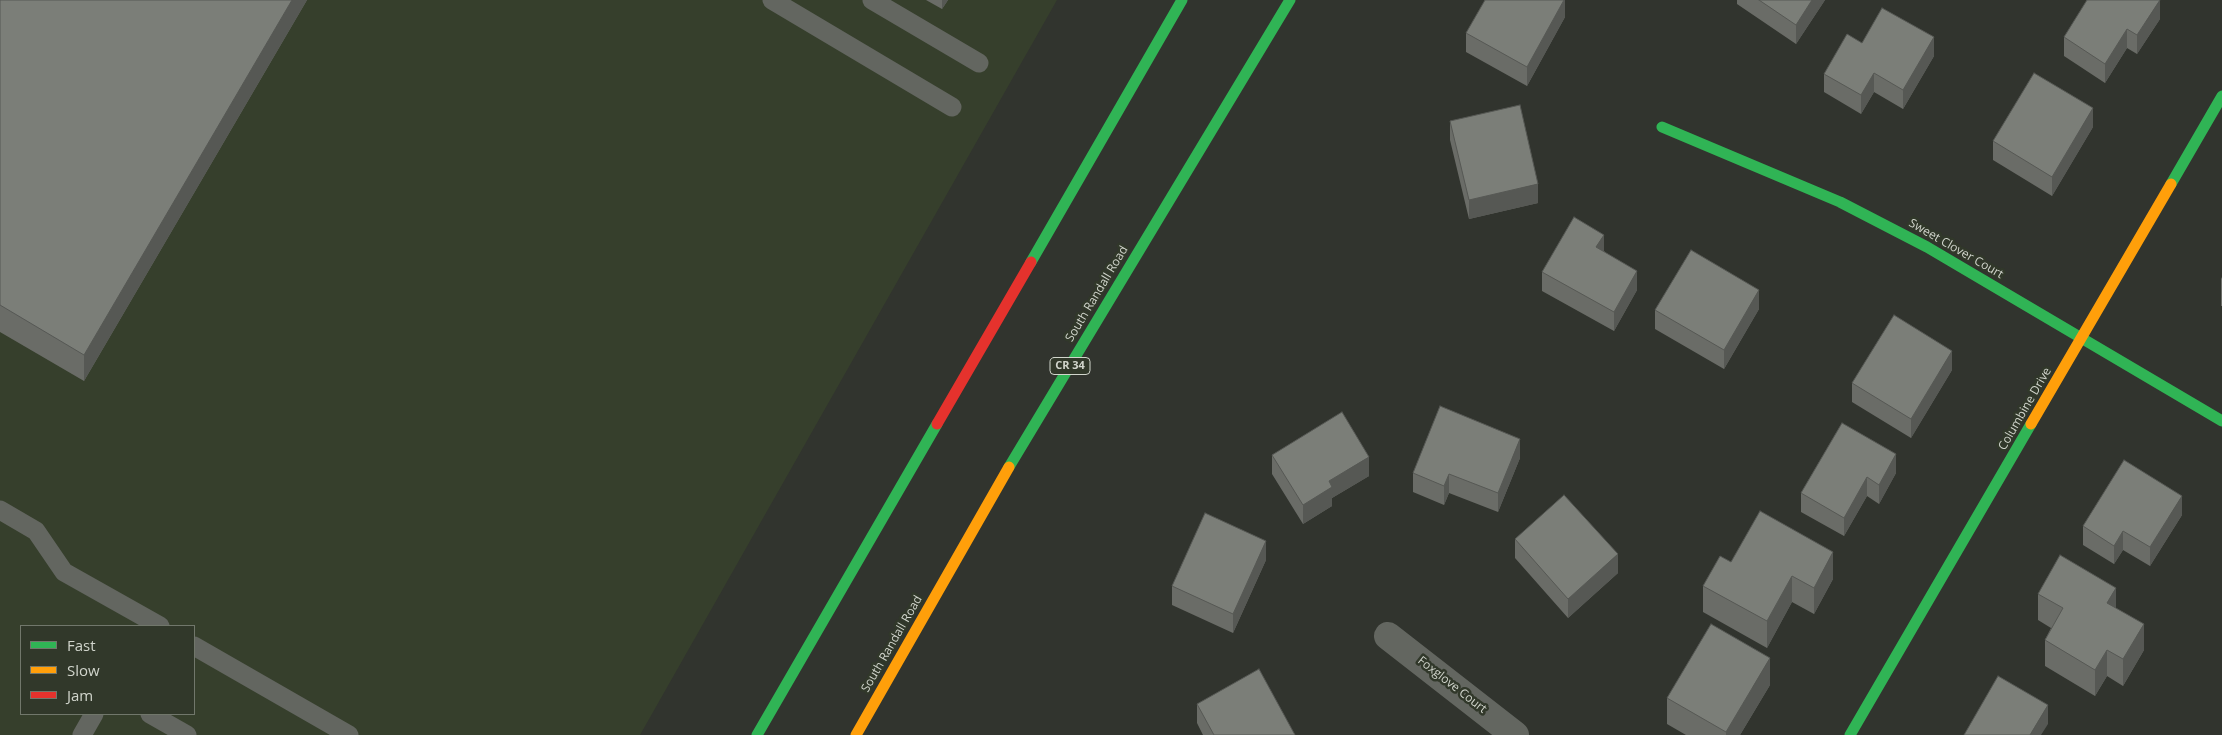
<!DOCTYPE html>
<html>
<head>
<meta charset="utf-8">
<style>
	body { margin:0 }
	#map { position:relative; width:2222px; height:735px; overflow:hidden; background:#31342e; font-family:"Open Sans",sans-serif }
	canvas { display:block }
	.legend { position:absolute; left:20px; top:625px; width:175px; height:90px; box-sizing:border-box; background:#31382a; border:1px solid #71776b; margin:0; padding:6px 9px; list-style:none; font-size:15px; color:#d1d5cc }
	.legend li { display:flex; align-items:center; gap:10px; height:25px }
	.legend b { width:25px; border:1px solid #71776b }
</style>
</head>
<body>
<div id="map">
<canvas width="2222" height="735"></canvas>
<ul class="legend">
<li><b style="height:6px;background:#30b455"></b>Fast</li>
<li><b style="height:6px;background:#ff9f0a"></b>Slow</li>
<li><b style="height:6px;background:#e5322d"></b>Jam</li>
</ul>
</div>
<script>
const ctx = document.querySelector('canvas').getContext('2d');
ctx.lineJoin = 'round';
function paint(path, color) {
  ctx.fillStyle = color;
  ctx.fill(path, 'evenodd');
}
function poly(rows) {
  const path = new Path2D();
  for (const r of rows) {
    path.moveTo(r[0], r[1]);
    for (let i = 2; i < r.length; i += 2) path.lineTo(r[i], r[i + 1]);
  }
  return path;
}
function trace(path, color, width, dash) {
  ctx.strokeStyle = color;
  ctx.lineWidth = width;
  ctx.lineCap = dash ? 'butt' : 'round';
  ctx.setLineDash(dash || []);
  ctx.stroke(path);
}
function write(font, color, halo, rows, align = 'center') {
  ctx.font = font + ' "Open Sans",sans-serif';
  ctx.lineWidth = 5;
  ctx.setLineDash([]);
  ctx.textBaseline = 'middle';
  ctx.strokeStyle = halo;
  ctx.fillStyle = color;
  for (const [text, x, y, turn = 0] of rows) {
    ctx.save();
    ctx.translate(x, y);
    ctx.rotate((+turn || 0) * Math.PI / 180);
    ctx.textAlign = isNaN(turn) ? turn : align;
    if (halo) ctx.strokeText(text, 0, 0);
    ctx.fillText(text, 0, 0);
    ctx.restore();
  }
}
paint(poly([
	[0,0,1057,0,640,735,0,735],
	[21,626,194,626,194,714,21,714]
]), '#363f2c');
trace(poly([
	[772,0,952,107],
	[872,0,979,63],
	[0,510,36,531,64,572,160,626],
	[194,646,349,735],
	[150,714,187,735],
	[82,735,94,714]
]), '#636660', 19);
trace(poly([
	[1388,636,1515,735]
]), '#636660', 28);
trace(poly([
	[1662,127,1840,202,1927,247,2222,421],
	[2171,184,2222,96],
	[1031,262,1182,0],
	[1009,467,1290,0],
	[757,735,937,424],
	[1850,735,2031,424]
]), '#30b455', 11);
trace(poly([
	[2031,424,2171,184],
	[856,735,1009,467]
]), '#ff9f0a', 11);
trace(poly([
	[937,424,1031,262]
]), '#e5322d', 11);
paint(poly([
	[0,0,307,0,84,381,0,332],
	[926,0,948,0,942,9],
	[1565,0,1565,17,1527,86,1466,52,1466,33],
	[1737,0,1825,0,1796,44,1737,4],
	[2160,19,2137,54,2127,48,2105,83,2064,56,2064,37],
	[1862,43,1934,56,1903,109,1874,92,1861,114,1824,92,1824,74],
	[1450,121,1538,203,1469,219,1450,140],
	[2093,127,2052,196,1993,160,1993,141],
	[1604,251,1637,290,1614,331,1542,291,1542,272],
	[2222,277,2222,306,2221,306,2221,279],
	[1759,309,1724,369,1655,329,1655,310],
	[1952,370,1911,438,1852,402,1852,383],
	[1842,423,1896,473,1879,504,1867,496,1844,536,1801,512,1801,493],
	[1272,455,1369,476,1332,498,1332,506,1303,524,1272,474],
	[1520,458,1498,512,1449,493,1444,505,1413,492,1413,473],
	[2182,515,2150,566,2123,550,2114,564,2083,545,2083,526],
	[1515,539,1618,573,1568,618,1515,558],
	[1266,560,1233,633,1172,605,1172,586],
	[1731,562,1833,579,1814,614,1792,602,1767,648,1703,612,1703,586],
	[2038,594,2116,608,2144,650,2123,686,2107,676,2095,696,2045,666,2045,640,2051,628,2038,620],
	[1770,685,1740,735,1686,735,1667,724,1667,698],
	[1197,704,1295,735,1203,735,1197,723]
]), '#6a6c67');
paint(poly([
	[292,0,307,0,84,381,84,355],
	[942,0,948,0,942,9],
	[1564,0,1565,0,1565,17,1527,86,1527,67],
	[1812,0,1825,0,1796,44,1796,25],
	[2160,0,2160,19,2137,54,2137,35],
	[2127,29,2127,48,2105,83,2105,64],
	[1934,37,1934,56,1903,109,1903,90],
	[1874,73,1874,92,1861,114,1861,95],
	[2093,108,2093,127,2052,196,2052,177],
	[1538,184,1538,203,1469,219,1469,200],
	[1604,235,1604,254,1596,247],
	[1637,271,1637,290,1614,331,1614,312],
	[1759,290,1759,309,1724,369,1724,350],
	[1952,351,1952,370,1911,438,1911,419],
	[1520,439,1520,458,1498,512,1498,493],
	[1896,454,1896,473,1879,504,1879,485],
	[1369,457,1369,476,1332,498,1332,506,1303,524,1303,505,1329,481],
	[1449,474,1449,493,1444,505,1444,486],
	[1867,477,1867,496,1844,536,1844,518],
	[2182,496,2182,515,2150,566,2150,547],
	[2123,531,2123,550,2114,564,2114,546],
	[1266,541,1266,560,1233,633,1233,614],
	[1833,552,1833,579,1814,614,1814,588],
	[1618,554,1618,573,1568,618,1568,599],
	[1792,576,1792,602,1767,648,1767,621],
	[2116,588,2116,614,2107,603],
	[2144,624,2144,650,2123,686,2123,659],
	[2107,650,2107,676,2095,696,2095,670],
	[1770,658,1770,685,1740,735,1726,735,1726,732],
	[2048,705,2048,724,2041,735,2030,735]
]), '#565854');
const building = poly([
	[0,0,292,0,84,355,0,305,0,0],
	[1485,0,1564,0,1527,67,1466,33,1485,0],
	[1759,0,1812,0,1796,25,1759,0],
	[2087,0,2160,0,2137,35,2127,29,2105,64,2064,37,2087,0],
	[1882,8,1934,37,1903,90,1874,73,1861,95,1824,74,1847,34,1862,43,1882,8],
	[2034,73,2093,108,2052,177,1993,141,2034,73],
	[1520,105,1538,184,1469,200,1450,121,1520,105],
	[1574,217,1604,235,1596,247,1637,271,1614,312,1542,272,1574,217],
	[1691,250,1759,290,1724,350,1655,310,1691,250],
	[1894,315,1952,351,1911,419,1852,383,1894,315],
	[1440,406,1520,439,1498,493,1449,474,1444,486,1413,473,1440,406],
	[1342,412,1369,457,1329,481,1332,487,1303,505,1272,455,1342,412],
	[1842,423,1896,454,1879,485,1867,477,1844,518,1801,493,1842,423],
	[2124,460,2182,496,2150,547,2123,531,2114,546,2083,526,2124,460],
	[1564,495,1618,554,1568,599,1515,539,1564,495],
	[1760,511,1833,552,1814,588,1792,576,1767,621,1703,586,1720,556,1731,562,1760,511],
	[1205,513,1266,541,1233,614,1172,586,1205,513],
	[2060,555,2116,588,2107,603,2144,624,2123,659,2107,650,2095,670,2045,640,2063,608,2038,594,2060,555],
	[1711,624,1770,658,1726,732,1667,698,1711,624],
	[1259,669,1295,735,1214,735,1197,704,1259,669],
	[1998,676,2048,705,2030,735,1964,735,1998,676]
]);
paint(building, '#7b7e78');
trace(building, '#565854', 1);
for (const [x, y, w] of [
	[1070,366,40]
]) {
  const box = new Path2D();
  box.roundRect(x - w / 2, y - 8.5, w, 17, 4);
  ctx.fillStyle = '#31382a';
  ctx.fill(box);
  trace(box, '#d1d5cc', 1);
}
write('bold 11px', '#d1d5cc', null, [
	["CR 34",1070,366]
]);
write('12px', '#d1d5cc', '#31382a', [
	["Sweet Clover Court",1956,249,30],
	["South Randall Road",1097,294,-59],
	["Columbine Drive",2025,409,-60],
	["South Randall Road",892,644,-60],
	["Foxglove Court",1452,685,38]
]);
</script>
</body>
</html>
